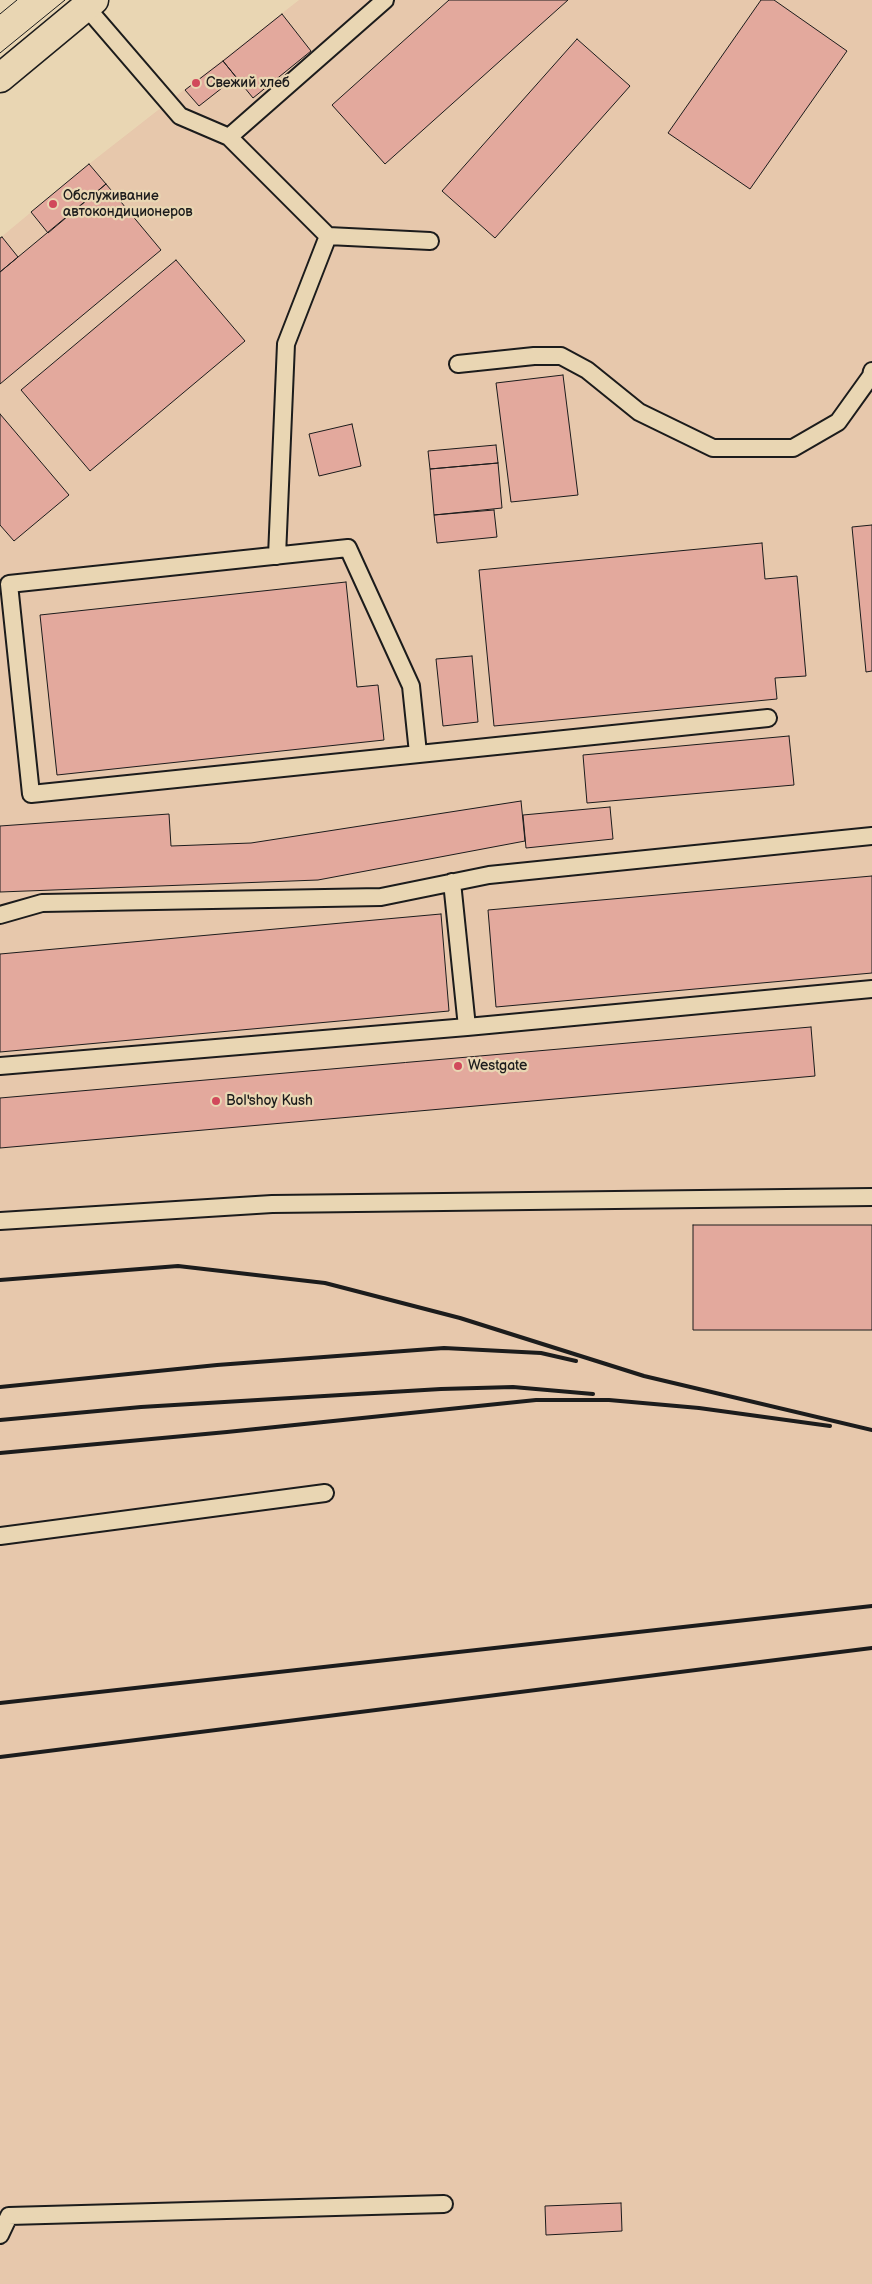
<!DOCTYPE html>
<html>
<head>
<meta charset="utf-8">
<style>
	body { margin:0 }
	canvas { display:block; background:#e9d6b3 }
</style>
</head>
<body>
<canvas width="872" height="2284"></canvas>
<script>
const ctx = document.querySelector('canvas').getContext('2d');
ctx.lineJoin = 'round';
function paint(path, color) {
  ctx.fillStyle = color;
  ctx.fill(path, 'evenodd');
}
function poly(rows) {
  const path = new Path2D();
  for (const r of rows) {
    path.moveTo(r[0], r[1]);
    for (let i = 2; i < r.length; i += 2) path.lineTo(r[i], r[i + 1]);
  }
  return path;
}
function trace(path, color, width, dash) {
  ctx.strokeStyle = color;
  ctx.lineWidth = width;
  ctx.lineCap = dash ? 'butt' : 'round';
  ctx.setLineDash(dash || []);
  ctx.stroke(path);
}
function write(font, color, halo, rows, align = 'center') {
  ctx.font = font + ' "Balsamiq Sans",sans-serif';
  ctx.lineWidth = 4.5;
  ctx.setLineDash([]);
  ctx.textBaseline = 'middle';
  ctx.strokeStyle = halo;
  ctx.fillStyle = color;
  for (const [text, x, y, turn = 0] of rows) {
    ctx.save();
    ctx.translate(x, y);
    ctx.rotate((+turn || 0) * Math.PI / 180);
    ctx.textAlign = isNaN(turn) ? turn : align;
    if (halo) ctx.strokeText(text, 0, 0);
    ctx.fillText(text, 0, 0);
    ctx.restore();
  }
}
paint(poly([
	[299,0,872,0,872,2284,0,2284,0,238,89,164]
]), '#e7c8ac');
const building = poly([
	[449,0,568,0,385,164,332,105,449,0],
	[761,0,774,0,847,51,750,189,668,133,761,0],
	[282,14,311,51,253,98,223,61,282,14],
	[577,39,630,86,495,238,442,191,577,39],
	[223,61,236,77,199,106,185,90,223,61],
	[89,164,106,184,48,233,31,212,89,164],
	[106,184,161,250,0,384,0,272,106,184],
	[2,237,18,257,0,272,0,238,2,237],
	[176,260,245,341,90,471,21,390,176,260],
	[563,375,578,495,511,502,496,383,563,375],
	[0,414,69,495,14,541,0,525,0,414],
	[352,424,361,466,319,476,309,434,352,424],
	[496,445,498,463,430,469,428,451,496,445],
	[498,463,502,508,434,515,430,469,498,463],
	[494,510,497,537,437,543,434,515,494,510],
	[872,525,872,671,866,672,852,527,872,525],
	[762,543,765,579,797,576,806,676,775,678,777,699,494,726,479,570,762,543],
	[346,582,357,687,378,685,384,740,57,775,40,615,346,582],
	[472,656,478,722,443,726,436,659,472,656],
	[789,736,794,785,587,803,583,755,789,736],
	[521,801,525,841,318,880,0,892,0,826,169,814,171,846,251,843,521,801],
	[610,807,613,839,526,848,523,815,610,807],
	[872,876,872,973,496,1007,488,910,872,876],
	[441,914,449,1011,0,1052,0,954,441,914],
	[811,1027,815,1076,0,1148,0,1098,811,1027],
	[693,1225,872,1225,872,1330,693,1330,693,1225],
	[621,2203,622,2231,546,2235,545,2206,621,2203]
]);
paint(building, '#e3a99d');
trace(building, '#1c1c1c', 1);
const service = poly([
	[81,1,180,116,229,137,328,236,430,241],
	[229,137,385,0],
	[458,364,534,356,561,356,587,370,639,412,713,448,793,448,838,422,871,376,872,371],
	[277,556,286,344,328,236],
	[418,753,411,686,348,548,9,584,31,794,768,718],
	[452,882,467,1027,872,989],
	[0,915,42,903,381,897,489,875,872,836],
	[0,1066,467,1027],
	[0,1221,272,1204,872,1197],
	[0,1536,325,1493],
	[0,2235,9,2216,444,2204]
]);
const secondary = poly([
	[0,78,94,0]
]);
trace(service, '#1c1c1c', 20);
trace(secondary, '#1c1c1c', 31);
trace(service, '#e9d6b3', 16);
trace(secondary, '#e9d6b3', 28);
trace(poly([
	[0,14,17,0],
	[0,53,65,0]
]), '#1c1c1c', 1);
trace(poly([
	[0,1280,178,1266,325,1283,460,1318,644,1376,872,1430],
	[0,1387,217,1365,444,1348,541,1353,576,1361],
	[0,1420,141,1407,441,1389,513,1387,593,1394],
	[0,1453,227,1432,536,1400,609,1400,699,1408,830,1426],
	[0,1703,872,1606],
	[0,1757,872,1648]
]), '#1c1c1c', 4);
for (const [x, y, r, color] of [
	[196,83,5,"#d1495b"],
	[53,204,5,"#d1495b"],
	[458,1066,5,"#d1495b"],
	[216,1101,5,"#d1495b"]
]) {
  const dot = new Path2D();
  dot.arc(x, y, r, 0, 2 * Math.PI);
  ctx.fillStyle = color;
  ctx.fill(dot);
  trace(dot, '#e9d6b3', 2);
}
write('14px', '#1c1c1c', '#e9d6b3', [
	["Свежий хлеб",206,83],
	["Обслуживание",63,196],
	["автокондиционеров",63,212],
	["Westgate",468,1066],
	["Bol'shoy Kush",226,1101]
], 'left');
</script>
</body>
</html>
